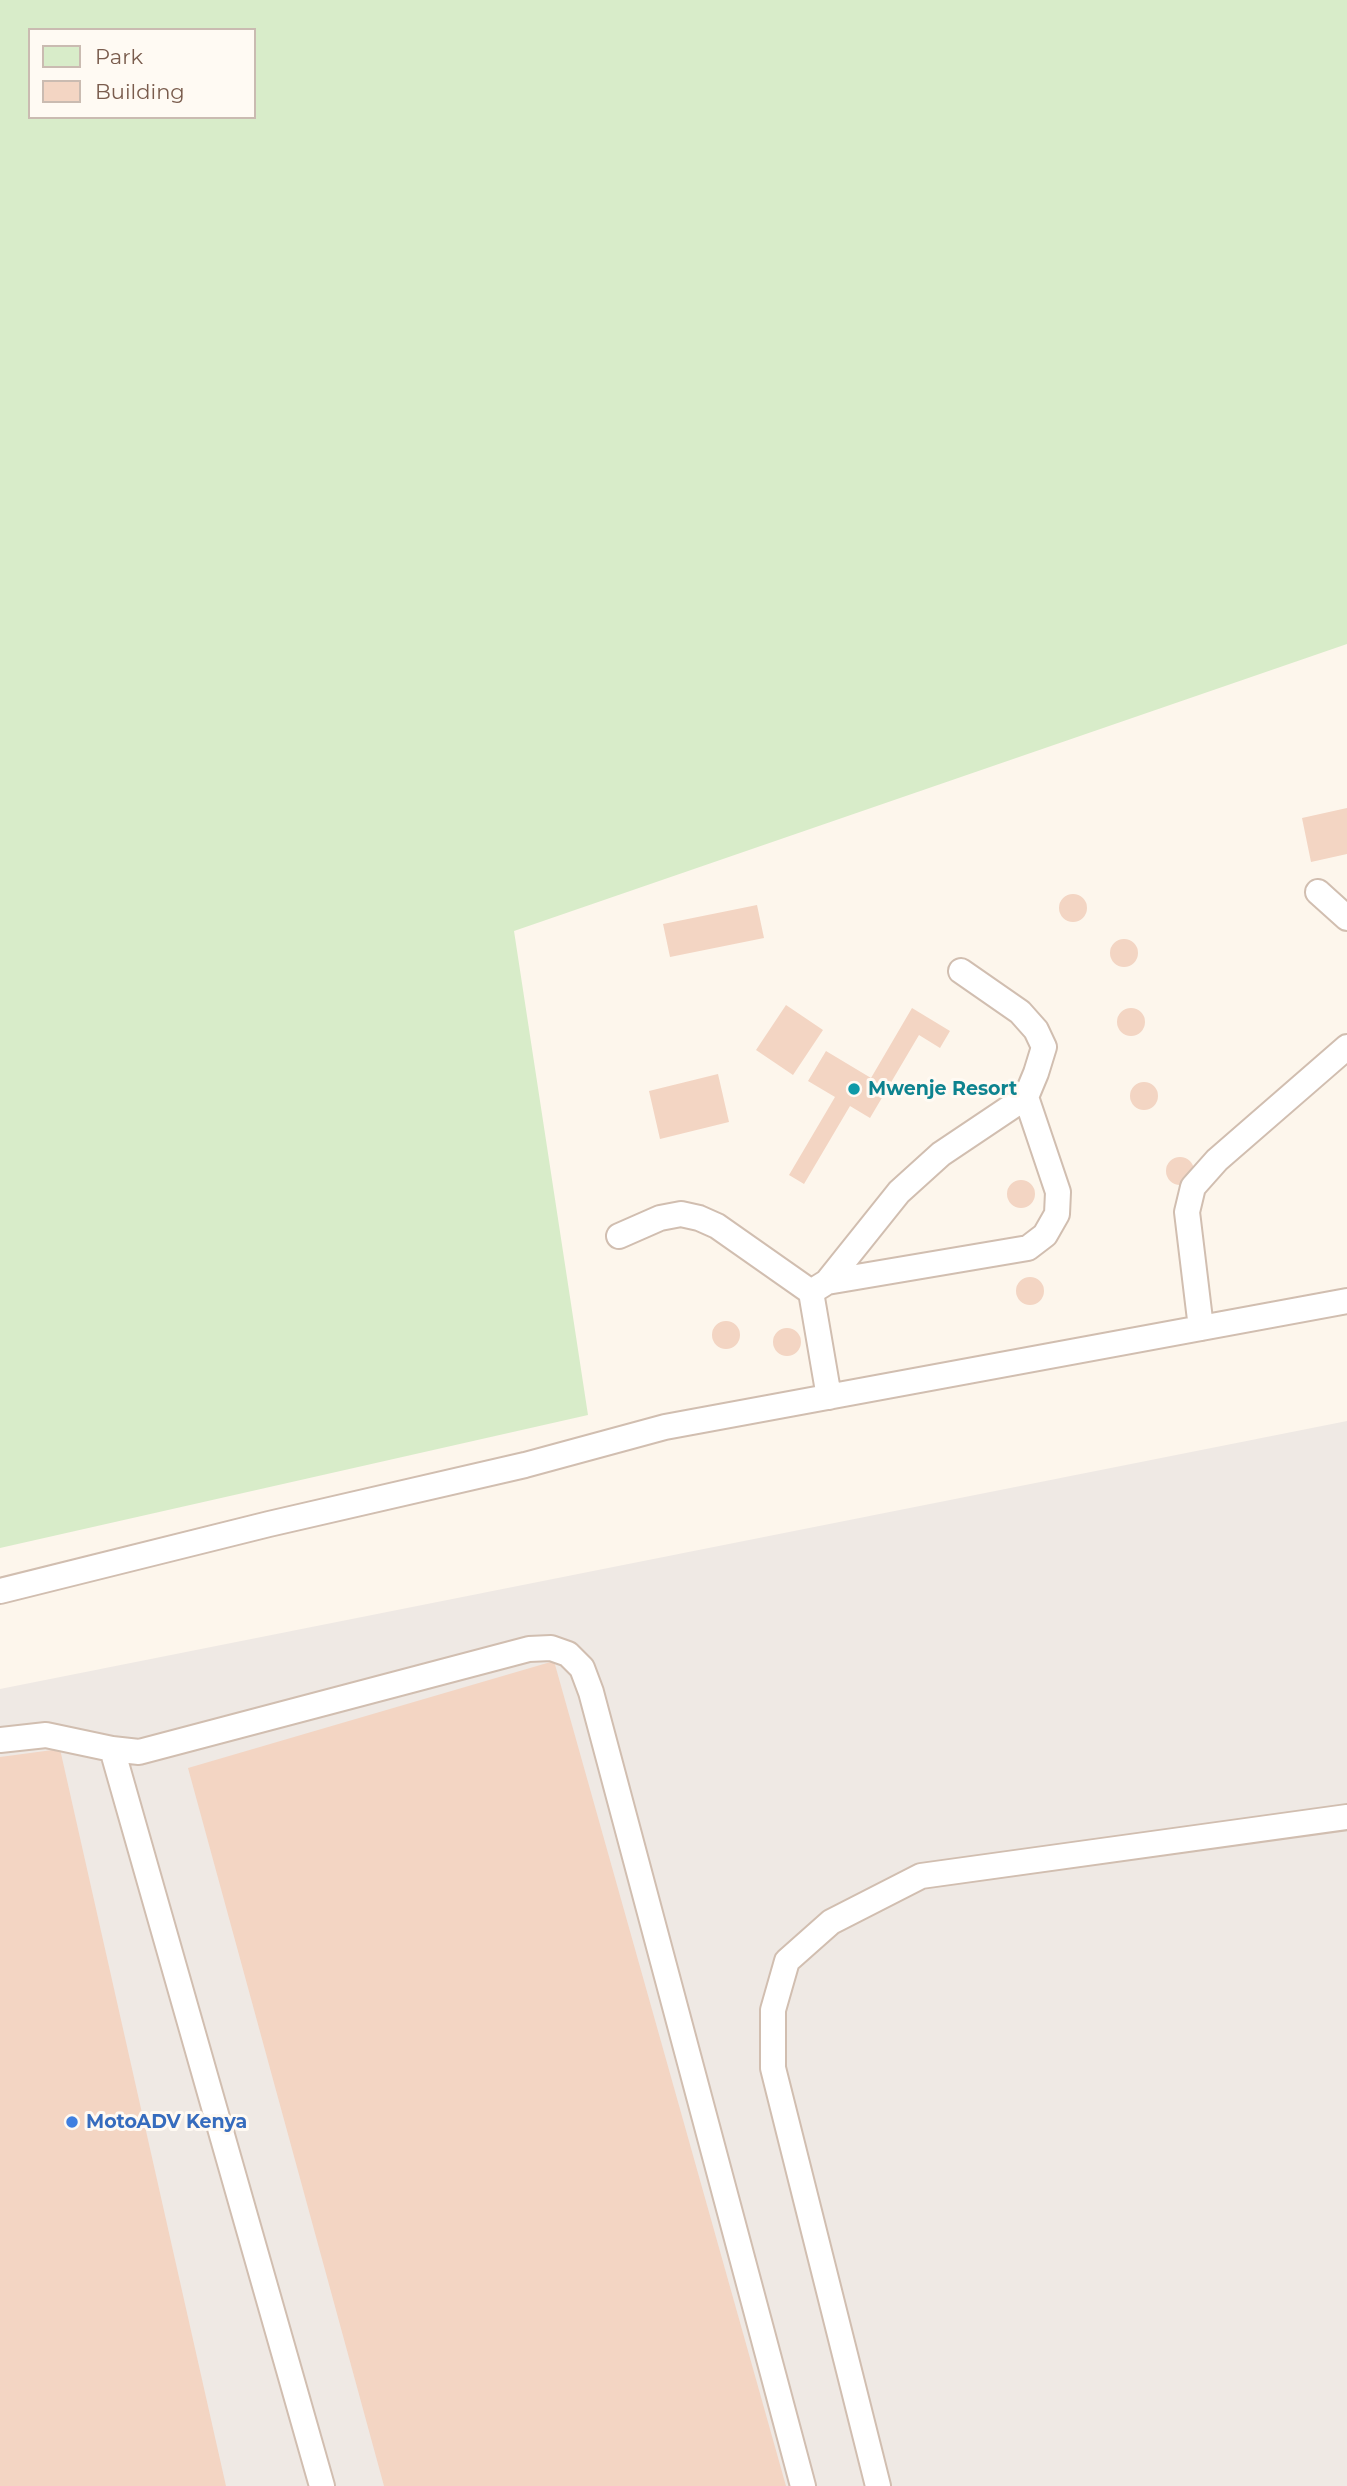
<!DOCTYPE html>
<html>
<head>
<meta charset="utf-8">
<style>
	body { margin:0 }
	#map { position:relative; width:1347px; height:2486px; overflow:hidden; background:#fdf6ec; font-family:Montserrat,sans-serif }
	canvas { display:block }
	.legend { position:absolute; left:28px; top:28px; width:228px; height:91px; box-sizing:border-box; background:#fffaf3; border:2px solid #cabbb1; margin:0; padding:9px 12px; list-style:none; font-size:21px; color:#7a5c4d }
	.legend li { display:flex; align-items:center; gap:14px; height:35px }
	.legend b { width:35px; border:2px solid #cabbb1 }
</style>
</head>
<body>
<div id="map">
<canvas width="1347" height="2486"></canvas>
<ul class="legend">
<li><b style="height:19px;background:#d8ecc9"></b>Park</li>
<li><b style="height:19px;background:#f3d5c3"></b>Building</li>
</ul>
</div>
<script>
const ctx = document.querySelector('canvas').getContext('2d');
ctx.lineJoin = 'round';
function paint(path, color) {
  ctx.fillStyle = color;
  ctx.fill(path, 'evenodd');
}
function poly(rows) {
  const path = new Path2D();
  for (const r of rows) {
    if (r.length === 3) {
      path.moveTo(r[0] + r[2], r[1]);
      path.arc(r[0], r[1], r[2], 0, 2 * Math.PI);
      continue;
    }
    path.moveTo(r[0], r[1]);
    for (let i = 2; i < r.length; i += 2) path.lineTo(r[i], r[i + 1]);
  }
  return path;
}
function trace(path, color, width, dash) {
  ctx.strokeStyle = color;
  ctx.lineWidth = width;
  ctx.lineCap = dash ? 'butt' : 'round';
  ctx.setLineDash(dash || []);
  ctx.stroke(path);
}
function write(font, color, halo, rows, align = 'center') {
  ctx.font = font + ' Montserrat,sans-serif';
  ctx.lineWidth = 6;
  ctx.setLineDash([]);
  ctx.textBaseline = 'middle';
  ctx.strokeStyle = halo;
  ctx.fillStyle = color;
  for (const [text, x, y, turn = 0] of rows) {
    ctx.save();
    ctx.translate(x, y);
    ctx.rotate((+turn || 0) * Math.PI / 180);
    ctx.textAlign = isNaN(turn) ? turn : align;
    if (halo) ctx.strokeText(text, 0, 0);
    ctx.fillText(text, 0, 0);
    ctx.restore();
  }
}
paint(poly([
	[1347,1421,1347,2486,0,2486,0,1689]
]), '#efe9e4');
paint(poly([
	[0,0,1347,0,1347,644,514,931,588,1415,0,1548],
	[30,30,254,30,254,117,30,117]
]), '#d8ecc9');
paint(poly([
	[1347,808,1347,854,1311,862,1302,818],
	[1073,908,14],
	[757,905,764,938,670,957,663,924],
	[1124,953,14],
	[786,1005,823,1030,793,1075,756,1050],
	[1131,1022,14],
	[912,1008,950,1031,940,1048,919,1035,870,1118,850,1106,804,1184,789,1175,835,1097,808,1081,826,1051,871,1078],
	[718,1074,729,1122,660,1139,649,1091],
	[1144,1096,14],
	[1180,1171,14],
	[1021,1194,14],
	[1030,1291,14],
	[726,1335,14],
	[787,1342,14],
	[554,1661,786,2486,384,2486,188,1768],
	[60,1749,226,2486,0,2486,0,1757]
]), '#f3d5c3');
const lane = poly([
	[1318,892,1347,918],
	[619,1236,660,1218,681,1214,699,1218,717,1226,811,1292,829,1397],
	[827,1282,899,1192,941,1154,1026,1097,1036,1073,1044,1047,1036,1030,1020,1012,961,971],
	[811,1292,827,1282,1028,1248,1045,1235,1057,1214,1058,1192,1026,1097],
	[1201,1328,1187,1212,1193,1187,1217,1160,1347,1047],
	[0,1591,269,1524,525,1465,665,1427,1347,1301],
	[0,1740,46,1735,112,1749,139,1752,529,1649,551,1648,568,1654,582,1668,591,1692,803,2486],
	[112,1749,322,2486],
	[878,2486,773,2068,773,2010,787,1961,831,1922,921,1876,1347,1817]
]);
trace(lane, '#d1beb0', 28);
trace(lane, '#fff', 24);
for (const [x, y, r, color] of [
	[854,1089,7,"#0f9aa8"],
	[72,2122,7,"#3f7fe0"]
]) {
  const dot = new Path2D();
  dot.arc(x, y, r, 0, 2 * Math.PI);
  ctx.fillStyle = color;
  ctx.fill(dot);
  trace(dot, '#fffaf3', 2.5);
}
write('bold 19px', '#0d838f', '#fffaf3', [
	["Mwenje Resort",868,1089]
], 'left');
write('bold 19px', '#366cbe', '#fffaf3', [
	["MotoADV Kenya",86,2122]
], 'left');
</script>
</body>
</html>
